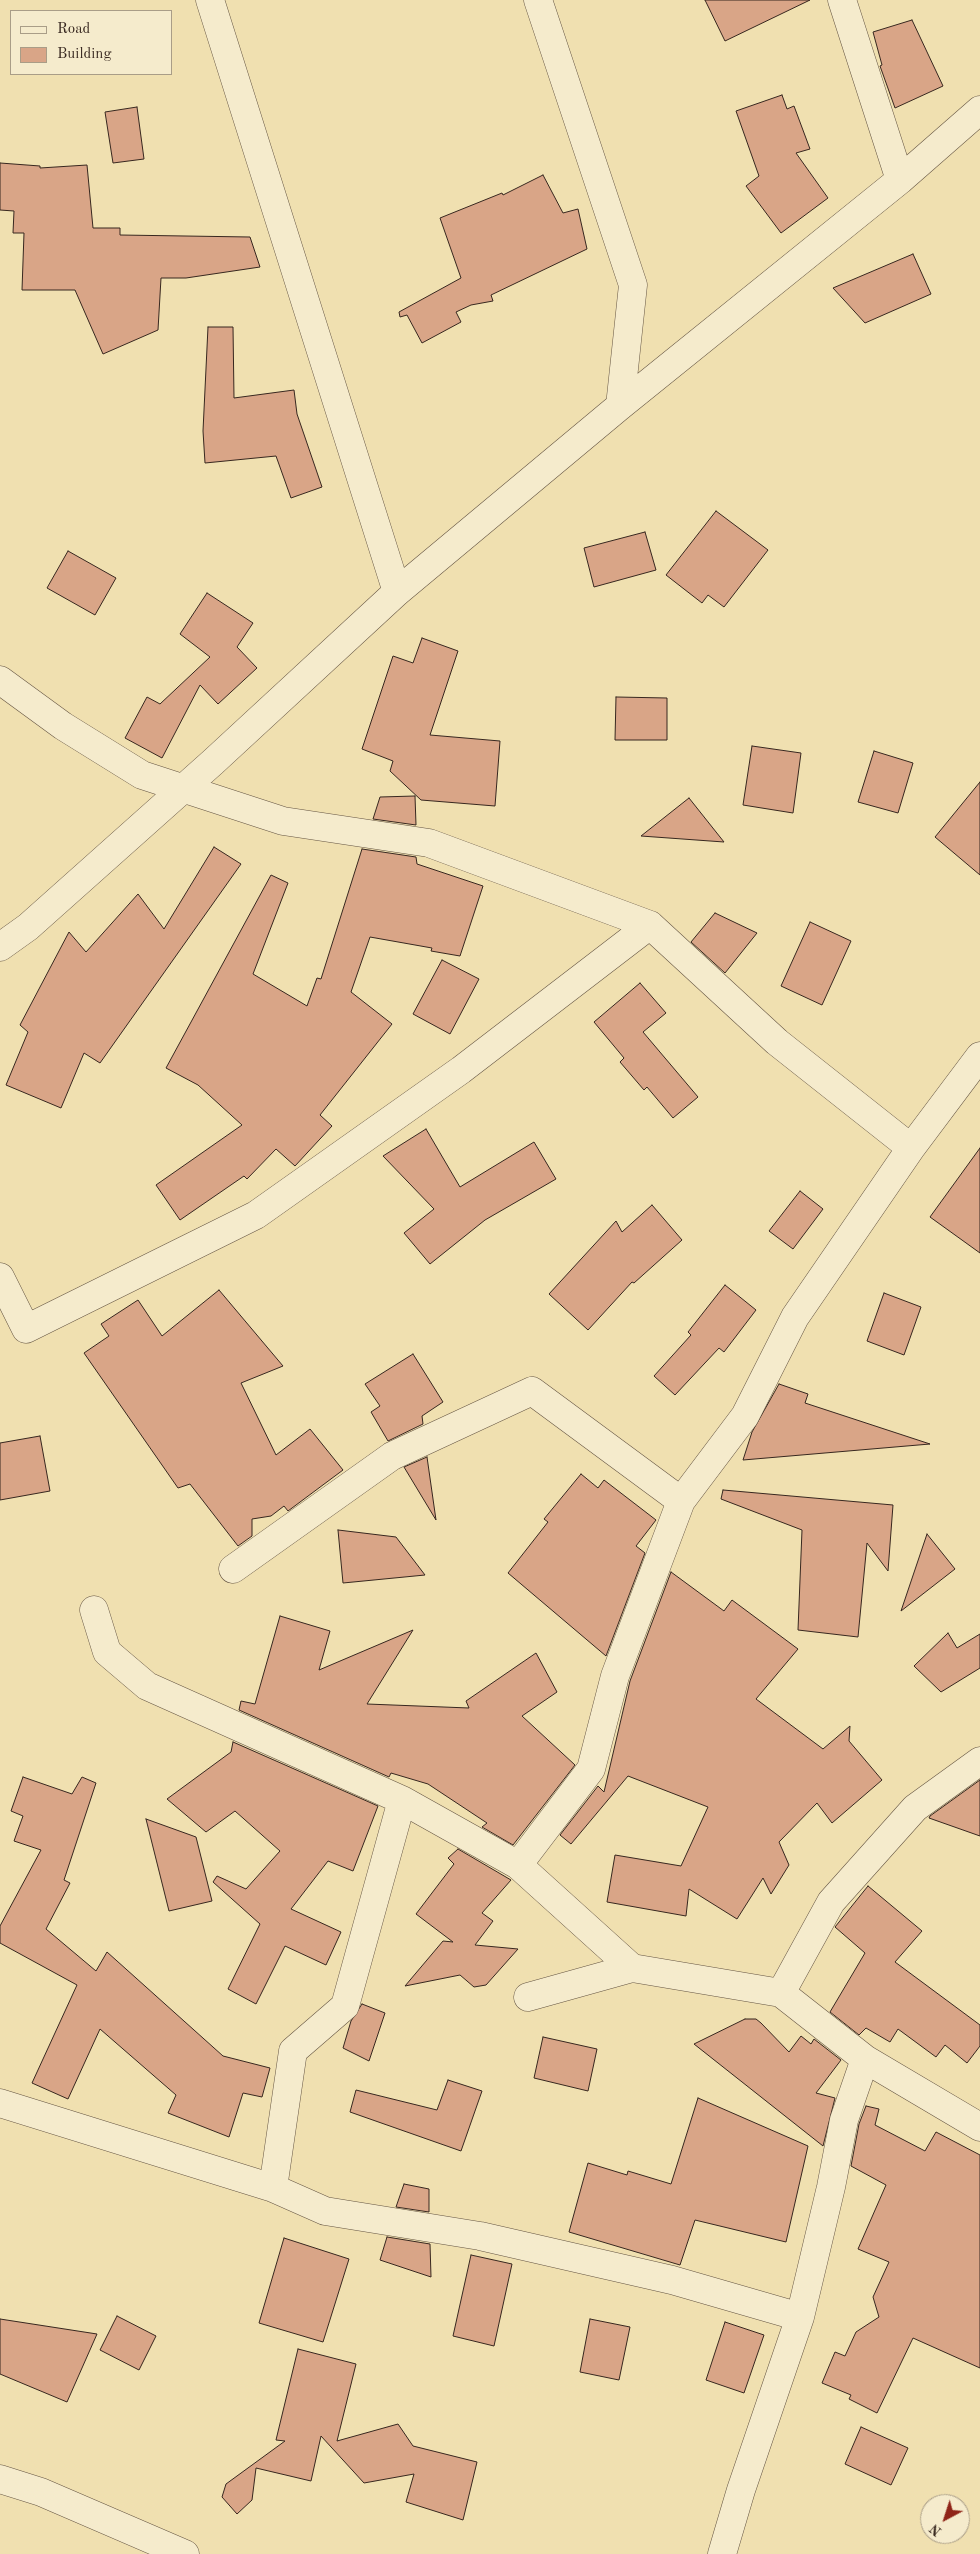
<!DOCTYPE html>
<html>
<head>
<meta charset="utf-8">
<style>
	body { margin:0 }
	#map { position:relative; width:980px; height:2554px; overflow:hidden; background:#f0e0b0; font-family:"Old Standard TT",serif }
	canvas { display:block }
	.legend { position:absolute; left:10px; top:10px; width:162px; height:65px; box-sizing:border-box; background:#f5ebcc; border:1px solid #a99d87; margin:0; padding:6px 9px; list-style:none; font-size:15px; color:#37271f }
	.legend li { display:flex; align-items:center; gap:10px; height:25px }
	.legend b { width:25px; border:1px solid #a99d87 }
	.north { position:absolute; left:920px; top:2494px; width:50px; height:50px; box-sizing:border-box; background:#f5ebcc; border:1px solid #a99d87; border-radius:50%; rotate:220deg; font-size:14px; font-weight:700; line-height:20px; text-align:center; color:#37271f }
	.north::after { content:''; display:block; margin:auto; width:18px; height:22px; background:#8f2418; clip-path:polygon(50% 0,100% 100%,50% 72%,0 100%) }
</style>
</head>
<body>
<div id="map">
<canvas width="980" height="2554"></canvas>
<ul class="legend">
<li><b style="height:6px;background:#f5ebcc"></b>Road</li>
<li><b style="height:14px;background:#d9a587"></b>Building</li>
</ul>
<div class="north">N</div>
</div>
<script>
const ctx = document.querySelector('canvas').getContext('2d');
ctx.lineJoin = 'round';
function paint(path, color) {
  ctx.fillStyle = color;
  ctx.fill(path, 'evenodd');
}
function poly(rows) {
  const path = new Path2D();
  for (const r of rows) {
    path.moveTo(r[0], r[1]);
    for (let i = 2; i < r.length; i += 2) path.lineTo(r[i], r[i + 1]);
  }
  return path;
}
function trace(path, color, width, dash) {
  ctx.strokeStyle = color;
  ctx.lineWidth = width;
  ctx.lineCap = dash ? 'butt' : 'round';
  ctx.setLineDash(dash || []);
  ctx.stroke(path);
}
const building = poly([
	[705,0,810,0,725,41,705,0],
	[912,20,943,86,895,108,880,66,882,65,873,32,912,20],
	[782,95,787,109,794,106,810,149,796,153,828,198,781,233,746,186,759,176,736,111,782,95],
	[137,107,144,159,113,163,105,112,137,107],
	[0,163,40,166,40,168,87,165,93,228,120,228,120,235,250,237,260,267,186,278,161,278,158,330,103,354,75,290,22,290,24,233,13,233,14,211,0,210,0,163],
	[543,175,563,213,578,209,587,249,491,295,493,301,471,305,456,312,461,322,422,343,407,315,400,317,399,312,461,278,440,218,502,193,503,195,543,175],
	[913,254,931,294,865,323,833,288,913,254],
	[208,327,233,327,234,398,294,390,297,414,322,487,291,498,276,456,205,463,203,431,208,327],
	[716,511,768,550,724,607,708,595,702,603,666,575,716,511],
	[645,532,656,570,594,587,584,548,645,532],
	[68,551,116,578,95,615,47,588,68,551],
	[207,593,253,623,237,647,257,668,218,704,200,685,162,758,125,738,147,697,160,704,210,657,180,634,207,593],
	[422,638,458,651,430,735,500,741,495,806,421,800,390,771,393,761,362,749,393,656,413,663,422,638],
	[616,697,667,698,667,740,615,740,616,697],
	[752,746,801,753,793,813,743,805,752,746],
	[874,751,913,763,898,813,858,802,874,751],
	[980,782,980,875,935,837,980,782],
	[415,796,416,825,373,819,380,797,415,796],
	[689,798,724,842,641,836,689,798],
	[214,847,241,864,100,1063,84,1053,61,1108,6,1085,28,1032,20,1025,69,932,86,952,138,894,164,929,214,847],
	[362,849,416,857,417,864,483,886,460,956,431,951,432,948,370,937,351,992,392,1024,320,1115,332,1126,295,1166,276,1149,247,1179,244,1176,180,1220,156,1185,242,1125,198,1085,166,1068,271,875,288,883,253,974,307,1006,317,978,321,979,362,849],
	[715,913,757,933,725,973,691,942,715,913],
	[810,922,851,941,822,1005,781,986,810,922],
	[442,960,479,979,450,1034,413,1014,442,960],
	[640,983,666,1013,643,1032,698,1097,673,1118,647,1087,644,1090,620,1062,624,1058,594,1022,640,983],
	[426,1129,460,1187,534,1142,556,1179,485,1220,430,1264,404,1233,434,1209,383,1156,426,1129],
	[980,1148,980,1253,930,1217,980,1148],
	[800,1191,823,1209,793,1249,769,1231,800,1191],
	[652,1205,682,1240,634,1283,632,1282,588,1330,549,1294,616,1221,622,1232,652,1205],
	[725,1285,756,1310,724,1352,719,1348,675,1395,654,1376,691,1335,688,1332,725,1285],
	[219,1290,283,1366,241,1383,276,1455,310,1429,343,1470,288,1511,284,1506,271,1516,252,1519,252,1536,238,1546,190,1484,178,1488,84,1353,109,1336,101,1324,138,1300,162,1336,219,1290],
	[884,1293,921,1307,904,1355,867,1341,884,1293],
	[413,1354,443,1402,422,1416,423,1424,388,1441,371,1412,380,1406,365,1384,413,1354],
	[779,1384,808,1394,805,1403,930,1444,743,1460,752,1432,779,1384],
	[40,1436,50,1491,0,1500,0,1443,40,1436],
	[427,1457,436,1520,404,1467,427,1457],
	[581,1474,598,1488,604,1480,656,1520,636,1546,645,1553,606,1656,508,1573,548,1522,544,1519,581,1474],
	[723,1490,893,1505,888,1571,867,1543,858,1637,798,1630,802,1530,721,1499,723,1490],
	[338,1530,396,1537,425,1575,343,1583,338,1530],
	[927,1534,955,1569,901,1611,927,1534],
	[671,1572,724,1611,732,1600,798,1649,756,1699,823,1749,850,1726,849,1741,882,1780,832,1823,817,1803,779,1842,789,1865,771,1894,763,1878,737,1919,689,1889,686,1916,607,1902,615,1855,681,1866,708,1807,628,1776,571,1844,560,1835,598,1786,604,1792,630,1681,671,1572],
	[280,1616,330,1631,319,1670,413,1630,367,1704,469,1708,466,1701,536,1653,557,1692,522,1716,575,1765,513,1845,482,1827,487,1823,428,1784,391,1773,389,1777,239,1710,241,1701,255,1704,280,1616],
	[948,1633,957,1648,980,1634,980,1668,941,1692,914,1666,948,1633],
	[233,1742,378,1806,353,1871,328,1861,291,1909,341,1932,326,1965,285,1946,256,2004,228,1989,260,1924,213,1882,217,1876,246,1889,280,1851,235,1811,206,1832,167,1799,231,1752,233,1742],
	[23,1777,72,1794,82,1777,96,1783,64,1880,70,1883,46,1929,96,1971,107,1952,223,2056,270,2068,262,2097,243,2093,229,2137,168,2113,176,2095,100,2029,68,2099,32,2083,77,1985,0,1943,0,1926,41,1850,14,1841,23,1816,11,1811,23,1777],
	[980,1780,980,1836,929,1818,930,1816,980,1780],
	[146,1819,196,1837,212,1901,169,1911,146,1819],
	[458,1849,511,1880,482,1913,493,1921,475,1945,518,1949,486,1985,474,1987,460,1975,405,1986,443,1941,453,1942,416,1914,454,1864,448,1858,458,1849],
	[868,1886,922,1931,895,1962,980,2025,980,2046,967,2063,945,2045,936,2057,898,2029,890,2042,866,2028,859,2035,830,2012,865,1953,835,1927,868,1886],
	[362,2004,385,2013,369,2061,343,2048,351,2021,362,2004],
	[745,2019,756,2019,761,2023,789,2052,801,2036,811,2044,814,2039,841,2060,816,2093,835,2098,823,2146,694,2044,745,2019],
	[543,2037,597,2049,588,2091,534,2078,543,2037],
	[448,2080,482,2091,461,2151,350,2112,356,2090,437,2110,448,2080],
	[698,2098,808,2146,786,2242,695,2220,680,2265,569,2232,588,2163,627,2175,628,2171,671,2184,698,2098],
	[866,2106,879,2109,875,2125,925,2151,936,2132,980,2155,980,2368,913,2338,877,2413,849,2399,851,2395,822,2383,835,2352,845,2356,856,2332,879,2317,873,2297,889,2262,858,2249,886,2185,851,2166,859,2124,866,2106],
	[404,2184,429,2189,429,2212,396,2207,404,2184],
	[387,2237,430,2244,431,2277,380,2260,387,2237],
	[284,2238,349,2259,323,2342,259,2323,284,2238],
	[471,2255,512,2264,494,2346,453,2336,471,2255],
	[117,2316,156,2336,139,2370,100,2350,117,2316],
	[0,2319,97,2334,67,2402,0,2374,0,2319],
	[590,2319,630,2327,619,2380,580,2372,590,2319],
	[725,2322,764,2335,744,2393,706,2380,725,2322],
	[298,2349,356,2364,337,2441,398,2424,413,2446,477,2462,463,2520,406,2502,414,2474,364,2483,321,2436,311,2481,256,2468,252,2500,237,2514,222,2497,226,2484,285,2441,276,2440,298,2349],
	[861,2427,908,2448,891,2485,845,2464,861,2427]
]);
paint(building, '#d9a587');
trace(building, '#37271f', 1);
const minor = poly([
	[210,0,397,592],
	[538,0,633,285,620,406],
	[842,0,900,180],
	[0,680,63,726,142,775,283,821,429,843,650,925,777,1042,911,1148],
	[0,947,28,927,213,762,397,592,620,406,900,180,980,110],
	[0,1277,26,1329,256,1215,461,1070,650,925],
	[233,1569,392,1456,532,1391,681,1501],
	[94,1610,107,1652,147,1686,402,1800,518,1865,632,1968],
	[518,1865,591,1769,615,1676,681,1501,745,1416,795,1317,911,1148,980,1056],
	[781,1993,831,1902,915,1808,980,1761],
	[528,1997,632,1968,781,1993,865,2059,980,2127],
	[0,2103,273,2188,325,2211,480,2236,672,2280,800,2317],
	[273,2188,293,2051,345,2006,402,1800],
	[0,2479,41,2492,185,2554],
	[722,2554,741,2490,800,2317,831,2187,844,2120,865,2059]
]);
trace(minor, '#655543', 29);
trace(minor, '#f5ebcc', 28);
</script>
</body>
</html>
